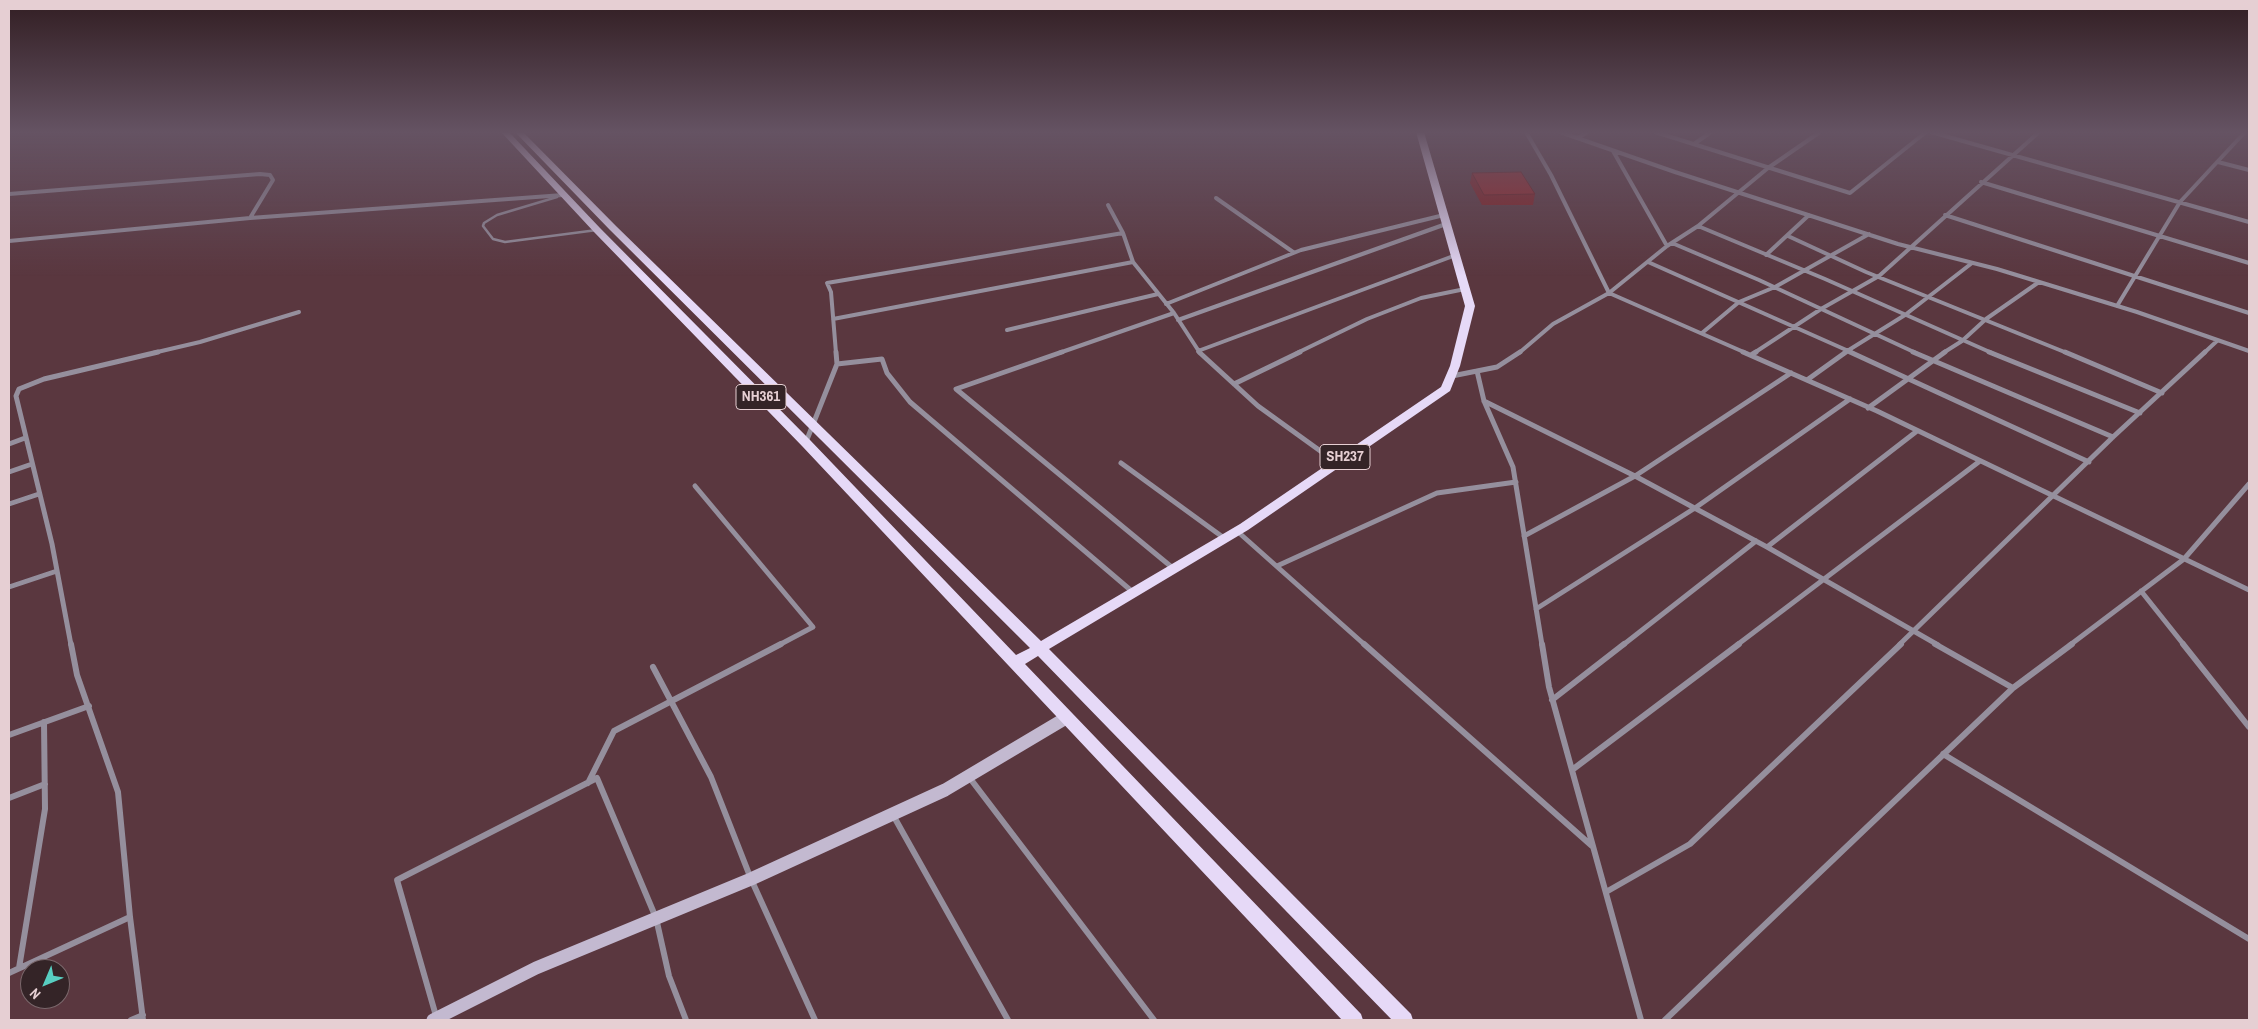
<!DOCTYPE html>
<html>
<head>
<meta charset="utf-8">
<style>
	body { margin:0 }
	#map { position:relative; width:2258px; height:1029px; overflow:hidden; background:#5a373f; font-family:"Archivo Narrow",sans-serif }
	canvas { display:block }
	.frame { position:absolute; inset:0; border:10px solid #e6cfd3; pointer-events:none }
	.north { position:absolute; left:20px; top:959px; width:50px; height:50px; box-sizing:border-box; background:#342427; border:1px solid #7b686c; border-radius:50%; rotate:225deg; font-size:14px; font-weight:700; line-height:20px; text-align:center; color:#e6cfd3 }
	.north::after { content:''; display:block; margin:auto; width:18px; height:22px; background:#58cec1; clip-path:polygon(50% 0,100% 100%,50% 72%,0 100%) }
</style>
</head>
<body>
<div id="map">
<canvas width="2258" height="1029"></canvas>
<div class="frame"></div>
<div class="north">N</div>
</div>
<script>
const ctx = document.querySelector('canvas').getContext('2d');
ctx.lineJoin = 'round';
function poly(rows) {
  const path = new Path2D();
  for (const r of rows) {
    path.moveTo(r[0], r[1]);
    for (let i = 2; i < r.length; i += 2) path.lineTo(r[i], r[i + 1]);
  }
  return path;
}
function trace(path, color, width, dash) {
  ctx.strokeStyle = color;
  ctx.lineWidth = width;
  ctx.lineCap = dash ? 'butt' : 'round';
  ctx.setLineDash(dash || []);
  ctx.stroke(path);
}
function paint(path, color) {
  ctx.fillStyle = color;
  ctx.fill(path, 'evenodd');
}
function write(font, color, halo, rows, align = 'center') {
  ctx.font = font + ' "Archivo Narrow",sans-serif';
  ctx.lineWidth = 4;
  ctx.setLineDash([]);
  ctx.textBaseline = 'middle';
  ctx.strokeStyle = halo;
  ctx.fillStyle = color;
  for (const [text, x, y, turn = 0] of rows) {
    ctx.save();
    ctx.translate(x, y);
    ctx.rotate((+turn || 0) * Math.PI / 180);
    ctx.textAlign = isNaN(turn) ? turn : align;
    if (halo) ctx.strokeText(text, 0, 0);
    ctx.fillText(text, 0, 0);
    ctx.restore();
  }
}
trace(poly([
	[557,197,497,215,484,223,483,226,493,239,505,242,597,230]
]), '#958f9d', 2.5);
trace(poly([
	[1526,132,1551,175,1609,293,1746,353],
	[1560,132,1675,172,1898,244,1997,269,2137,312,2249,351],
	[1655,132,1850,193,1926,132],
	[1931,132,2249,222],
	[1577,138,1588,132],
	[1694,144,1711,132],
	[1613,151,1667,246],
	[2218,162,2249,170],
	[1981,182,2249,263],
	[9,194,260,174,270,175,273,180,250,218],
	[1216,198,1293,252],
	[1108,205,1123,233,1133,262,1174,313,1200,353],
	[1945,215,2249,313],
	[1698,226,1825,279,1992,353],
	[1788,236,1866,272,2067,353],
	[9,241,250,218,563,195],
	[1672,243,1759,280,1916,353],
	[1766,255,1809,215],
	[1648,262,1853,353],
	[1166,304,1301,250,1444,215],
	[2117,306,2180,202,2245,132],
	[833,319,1133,262],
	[1178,320,1446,224],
	[1007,330,1158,294],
	[1702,333,1739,302,1775,287,1869,234],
	[1198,351,1456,255],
	[153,353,200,342,299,312],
	[836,353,831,292,827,283,1123,233],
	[1059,353,1174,313],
	[1297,353,1367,319,1421,298,1465,289],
	[1519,353,1553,324,1609,293,1667,246,1698,226,1768,168,1820,132],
	[1754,353,1821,309,1879,276,2039,132],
	[1844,353,1905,315,1972,263],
	[1943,353,1962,341,1986,319,2039,282],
	[2204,353,2218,340]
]), '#958f9d', 4);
trace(poly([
	[1062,352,956,389,1174,569],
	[1199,352,1258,406,1337,463],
	[1743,352,1877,411,2249,590],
	[1850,352,2089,462],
	[1913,352,2113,437],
	[1989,352,2140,413],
	[2065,352,2162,393],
	[1751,355,1756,352],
	[837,364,882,359,887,373,910,402,1134,593],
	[1477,371,1484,401,1513,467,1542,645],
	[1452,376,1497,367,1520,352],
	[1807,380,1846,352],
	[1234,384,1300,352],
	[1484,401,1635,476,1767,547,1938,645],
	[1868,408,1945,352],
	[806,442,837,364,836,352],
	[9,444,25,438],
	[1121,463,1224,538],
	[9,472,32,464],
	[695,486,813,627,779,645],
	[9,504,39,494],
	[1237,531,1365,645],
	[1524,536,1635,476,1791,373],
	[1767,547,1917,431],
	[1277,566,1437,493,1516,482],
	[9,587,57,571],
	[2141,591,2184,645],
	[1536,609,1695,508,1850,399],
	[71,645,52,544,16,396,19,389,44,379,158,352],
	[1623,645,1756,541],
	[1737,645,1980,461],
	[1899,645,2113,437,2205,352],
	[2070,645,2184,559,2249,484]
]), '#958f9d', 5);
trace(poly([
	[71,644,77,675,118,792,130,917,143,1020],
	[1364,644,1592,846],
	[1542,644,1549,687,1641,1020],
	[1935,644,2013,688],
	[2183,644,2249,727],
	[653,667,711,777,751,879,815,1020],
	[1552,700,1624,644],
	[9,735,89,706],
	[1943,754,2249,939],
	[1572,770,1739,644],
	[969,777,1154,1020],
	[588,783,614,731,781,644],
	[9,798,45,784],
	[893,815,1008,1020],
	[1606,892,1690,844,1901,644],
	[19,968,45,809,44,722],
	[9,973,130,917],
	[436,1016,397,880,597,778,656,918,669,976,686,1020],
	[131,1020,143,1015],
	[1665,1020,2013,688,2072,644]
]), '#958f9d', 6);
trace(poly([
	[433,1020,536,968,751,879,945,790,1066,718]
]), '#c3b9d0', 13);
paint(poly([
	[501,132,509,132,600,228,810,440,1016,655,1030,648,610,230,515,132,523,132,616,226,1041,641,1240,524,1441,387,1450,366,1465,306,1416,132,1424,132,1475,306,1460,366,1450,391,1248,530,1049,649,1411,1014,1413,1020,1392,1020,1038,656,1025,664,1361,1014,1363,1020,1342,1020,802,446,594,232,501,132]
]), '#e6d9f7');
paint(poly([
	[1472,173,1535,194,1533,205,1482,205,1470,183]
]), '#831c1f');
const building = poly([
	[1521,172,1535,194,1484,195,1472,173,1521,172]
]);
paint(building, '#982124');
trace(building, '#6a1719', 1);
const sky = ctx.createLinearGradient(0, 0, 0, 276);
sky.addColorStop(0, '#321e23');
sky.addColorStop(0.48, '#655363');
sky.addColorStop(1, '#65536300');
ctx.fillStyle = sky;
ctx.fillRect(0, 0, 2258, 276);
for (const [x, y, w] of [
	[761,397,50],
	[1345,457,50]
]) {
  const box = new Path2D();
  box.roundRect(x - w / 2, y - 12.5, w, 25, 4);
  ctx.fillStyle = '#342427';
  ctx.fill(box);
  trace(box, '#e6cfd3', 1);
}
write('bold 15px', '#e6cfd3', null, [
	["NH361",761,397],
	["SH237",1345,457]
]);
</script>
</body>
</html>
